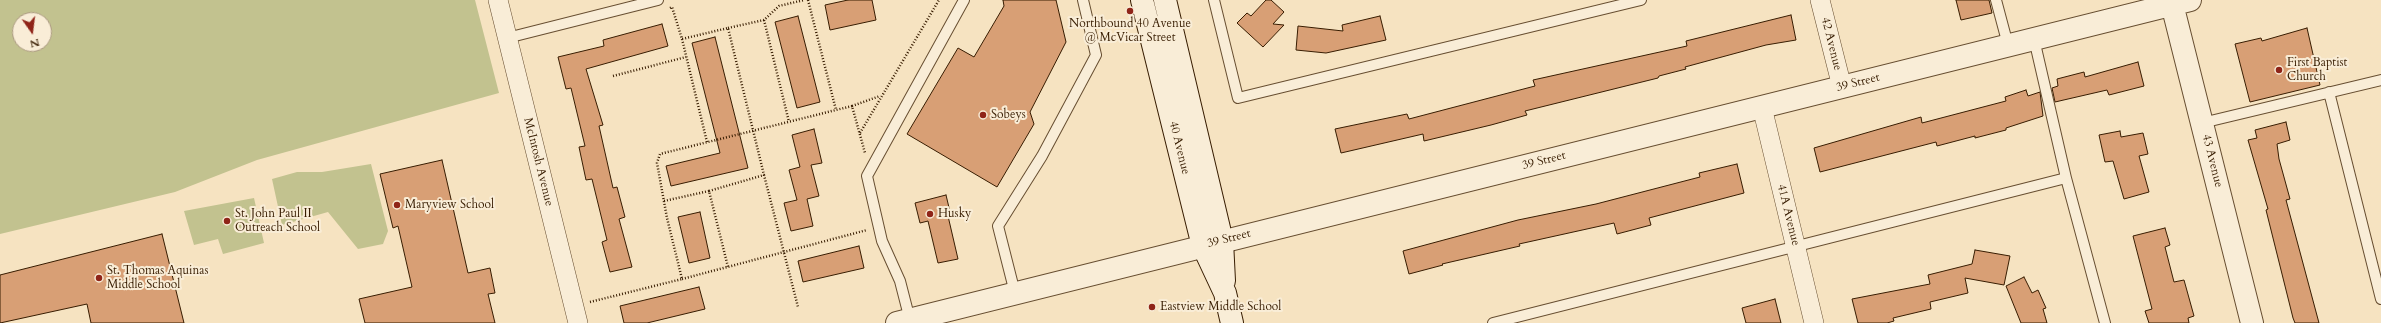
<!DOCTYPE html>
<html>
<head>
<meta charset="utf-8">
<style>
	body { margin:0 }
	#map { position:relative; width:2381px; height:323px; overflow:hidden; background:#f6e3c1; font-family:Cardo,serif }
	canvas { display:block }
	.north { position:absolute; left:12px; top:12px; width:40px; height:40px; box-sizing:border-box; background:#f9edd7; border:1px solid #ab9981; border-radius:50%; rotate:166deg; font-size:11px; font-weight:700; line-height:16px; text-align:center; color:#371c01 }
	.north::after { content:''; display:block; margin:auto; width:14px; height:18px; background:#8f2418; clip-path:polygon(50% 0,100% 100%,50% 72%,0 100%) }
</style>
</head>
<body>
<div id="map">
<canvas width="2381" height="323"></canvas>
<div class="north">N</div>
</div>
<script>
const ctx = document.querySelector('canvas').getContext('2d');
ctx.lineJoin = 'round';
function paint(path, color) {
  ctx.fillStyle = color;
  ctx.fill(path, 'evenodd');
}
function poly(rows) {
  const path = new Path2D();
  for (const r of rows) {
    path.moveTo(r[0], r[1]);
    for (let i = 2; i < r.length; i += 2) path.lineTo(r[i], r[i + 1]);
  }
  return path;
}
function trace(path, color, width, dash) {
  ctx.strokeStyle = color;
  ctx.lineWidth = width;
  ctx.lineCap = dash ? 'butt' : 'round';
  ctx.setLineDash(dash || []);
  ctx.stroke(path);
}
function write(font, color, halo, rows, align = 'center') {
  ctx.font = font + ' Cardo,serif';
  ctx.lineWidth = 4;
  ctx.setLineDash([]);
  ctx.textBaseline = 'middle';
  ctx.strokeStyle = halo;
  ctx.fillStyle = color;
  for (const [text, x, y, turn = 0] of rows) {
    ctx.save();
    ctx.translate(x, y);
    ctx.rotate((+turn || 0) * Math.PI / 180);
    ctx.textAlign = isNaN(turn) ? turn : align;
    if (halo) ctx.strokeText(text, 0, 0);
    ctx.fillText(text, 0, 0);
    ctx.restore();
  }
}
paint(poly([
	[0,0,475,0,499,93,257,160,175,192,0,234],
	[20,20,44,20,44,44,20,44],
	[371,164,388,231,383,244,358,249,328,212,282,225,272,179,297,172,322,172],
	[254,198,264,243,223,254,218,239,194,245,184,211]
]), '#c2c28f');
const building = poly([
	[848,0,872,0,876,20,830,30,825,5,848,0],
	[1003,0,1056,0,1066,42,1030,112,1034,124,997,187,907,134,958,48,974,57,1004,6,1003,0],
	[1266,0,1271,0,1284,12,1273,24,1284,25,1263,47,1237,23,1247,13,1251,16,1266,0],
	[1956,0,1989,0,1992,13,1961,20,1956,0],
	[1791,15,1796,40,1766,45,1685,67,1686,69,1659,76,1658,78,1525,111,1527,115,1491,125,1424,141,1423,134,1341,153,1335,129,1407,114,1409,119,1535,86,1533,80,1687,46,1686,41,1791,15],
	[798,16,820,102,797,108,775,22,798,16],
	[1380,16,1386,40,1326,53,1296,50,1298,26,1343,31,1342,25,1380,16],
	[662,24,668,46,586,69,603,125,599,126,613,188,617,187,625,217,619,219,632,267,610,272,602,242,607,240,592,179,586,180,579,147,585,146,571,88,566,89,558,57,604,46,603,40,662,24],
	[2307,28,2320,85,2250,102,2235,44,2261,38,2262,41,2307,28],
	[715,37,748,168,671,186,666,166,720,153,692,43,715,37],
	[2138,62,2144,86,2109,95,2107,90,2055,102,2052,88,2058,86,2057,79,2084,72,2085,77,2138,62],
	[2026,90,2028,96,2040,92,2043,116,2006,128,2006,130,1975,138,1975,136,1937,146,1936,142,1820,172,1814,148,1921,117,1922,123,2006,101,2005,97,2026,90],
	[2286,122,2290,140,2277,144,2279,159,2290,199,2286,200,2319,323,2295,323,2293,318,2266,210,2268,209,2248,140,2257,138,2255,130,2286,122],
	[814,129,822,163,811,165,819,196,807,199,813,226,791,231,784,203,797,200,789,170,800,167,792,135,814,129],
	[2120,131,2121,137,2143,133,2148,154,2139,156,2149,192,2124,199,2113,161,2105,162,2099,135,2120,131],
	[442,160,468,273,490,268,495,293,488,294,495,323,365,323,359,299,412,287,398,226,393,228,380,174,442,160],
	[1737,164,1744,193,1649,218,1651,225,1617,234,1614,223,1519,244,1520,246,1442,264,1443,265,1409,274,1403,251,1518,220,1596,204,1700,177,1699,173,1737,164],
	[946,195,951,216,948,216,958,259,938,263,928,221,920,223,915,203,946,195],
	[700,212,710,258,689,263,678,217,700,212],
	[2165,228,2170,245,2165,247,2174,282,2184,280,2194,316,2188,318,2189,323,2149,323,2145,311,2152,309,2133,236,2165,228],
	[162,234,184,323,91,323,87,304,0,323,0,275,162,234],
	[859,246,864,268,803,282,798,261,859,246],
	[1975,250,2010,256,2004,285,1965,278,1968,293,1930,302,1931,309,1893,318,1894,321,1887,323,1858,323,1852,299,1930,284,1928,275,1972,264,1975,250],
	[2024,277,2032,293,2038,290,2046,308,2043,309,2047,323,2021,323,2006,286,2024,277],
	[699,287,705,309,647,323,624,323,620,306,699,287],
	[1775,299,1781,323,1746,323,1742,308,1775,299]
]);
paint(building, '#d89f75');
trace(building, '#371c01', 1);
const service = poly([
	[1214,0,1238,98,1641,0],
	[1996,0,2008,45],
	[507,38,658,0],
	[2034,39,2066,178,2105,323],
	[2329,92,2381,299],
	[2202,123,2381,80],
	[1015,293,998,226,1042,156,1096,55,1083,0],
	[910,320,900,281,882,241,867,176,964,0],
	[1493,323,2066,178]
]);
const minor = poly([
	[498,0,578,323],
	[1820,0,1842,87],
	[1762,107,1814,323]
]);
const tertiary = poly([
	[2171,0,2252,323],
	[897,323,2190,0]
]);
const secondary = poly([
	[1142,0,1203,246,1225,293,1232,323],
	[1165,0,1222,241,1224,281]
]);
trace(service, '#674e31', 12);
trace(minor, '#674e31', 20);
trace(tertiary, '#674e31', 24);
trace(secondary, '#371c01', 24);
trace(poly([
	[808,0,836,110],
	[670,8,672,7,682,39,728,28,764,175],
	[764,20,789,122],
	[728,28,764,20,779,6,804,0],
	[682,39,707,142],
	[613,76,686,57],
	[852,106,880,96],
	[860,133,939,0],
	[709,191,764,175,798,307],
	[664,201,709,191,728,267],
	[682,279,867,230],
	[590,302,682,279,667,218,657,163,660,154,852,106,865,153]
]), '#371c01', 2.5, [1, 2]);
trace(service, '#f9edd7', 10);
trace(minor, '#f9edd7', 19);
trace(tertiary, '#f9edd7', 22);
trace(secondary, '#f9edd7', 22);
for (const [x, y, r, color] of [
	[1130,11,4,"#8f2418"],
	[2279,70,4,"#8f2418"],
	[983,115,4,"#8f2418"],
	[397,205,4,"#8f2418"],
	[930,214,4,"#8f2418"],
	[227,221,4,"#8f2418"],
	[99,278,4,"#8f2418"],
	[1152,307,4,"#8f2418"]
]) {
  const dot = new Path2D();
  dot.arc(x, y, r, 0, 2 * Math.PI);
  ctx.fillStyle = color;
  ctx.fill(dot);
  trace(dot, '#f9edd7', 1.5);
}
write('12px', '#371c01', '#f9edd7', [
	["Northbound 40 Avenue",1130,24,"center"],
	["@ McVicar Street",1130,38,"center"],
	["First Baptist",2287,63],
	["Church",2287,77],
	["Sobeys",991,115],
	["Maryview School",405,205],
	["St. John Paul II",235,214],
	["Outreach School",235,228],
	["Husky",938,214],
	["St. Thomas Aquinas",107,271],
	["Middle School",107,285],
	["Eastview Middle School",1160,307]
], 'left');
write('12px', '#371c01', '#f9edd7', [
	["42 Avenue",1831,44,76],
	["39 Street",1858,83,-14],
	["40 Avenue",1179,148,76],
	["39 Street",1544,161,-14],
	["43 Avenue",2212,161,76],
	["McIntosh Avenue",538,162,76],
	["41A Avenue",1788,215,76],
	["39 Street",1229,239,-14]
]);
</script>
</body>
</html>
